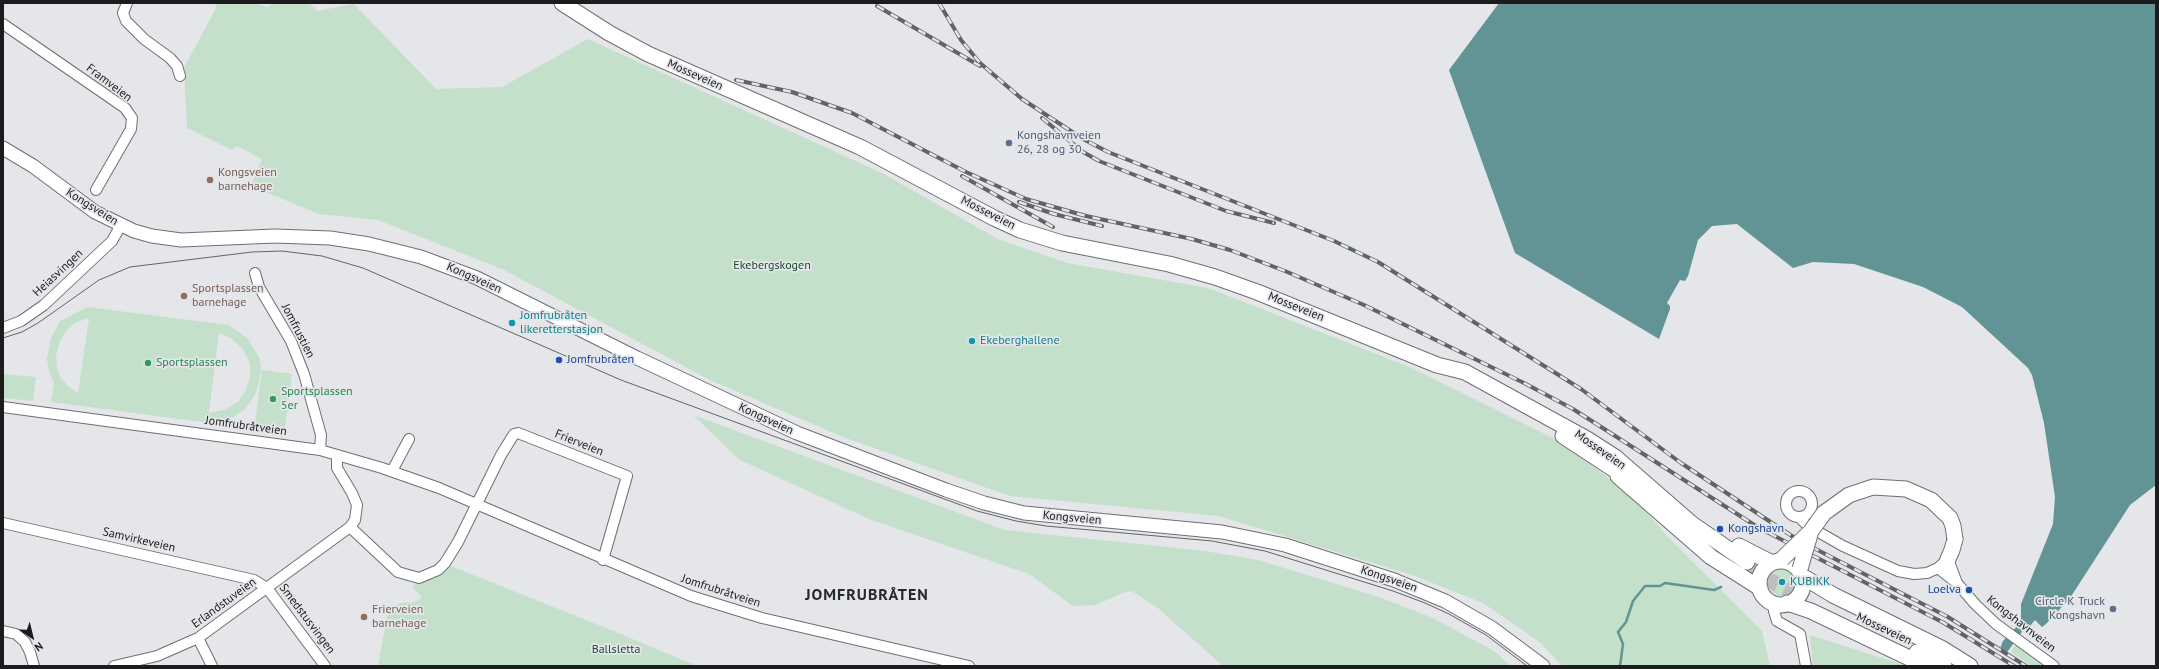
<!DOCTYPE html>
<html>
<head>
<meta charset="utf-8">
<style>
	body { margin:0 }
	#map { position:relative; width:2159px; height:669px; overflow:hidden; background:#e4e6ea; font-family:"PT Sans",sans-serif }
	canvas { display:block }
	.frame { position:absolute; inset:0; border:4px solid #1c1c1e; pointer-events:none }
	.north { position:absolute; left:12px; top:617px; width:40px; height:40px; -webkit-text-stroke:3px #e4e6ea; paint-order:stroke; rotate:145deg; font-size:11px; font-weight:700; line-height:16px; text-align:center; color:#1c1c1e }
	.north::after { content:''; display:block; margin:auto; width:14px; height:18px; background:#1c1c1e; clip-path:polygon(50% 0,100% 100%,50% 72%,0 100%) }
</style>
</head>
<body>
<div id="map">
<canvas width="2159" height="669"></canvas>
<div class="frame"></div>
<div class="north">N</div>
</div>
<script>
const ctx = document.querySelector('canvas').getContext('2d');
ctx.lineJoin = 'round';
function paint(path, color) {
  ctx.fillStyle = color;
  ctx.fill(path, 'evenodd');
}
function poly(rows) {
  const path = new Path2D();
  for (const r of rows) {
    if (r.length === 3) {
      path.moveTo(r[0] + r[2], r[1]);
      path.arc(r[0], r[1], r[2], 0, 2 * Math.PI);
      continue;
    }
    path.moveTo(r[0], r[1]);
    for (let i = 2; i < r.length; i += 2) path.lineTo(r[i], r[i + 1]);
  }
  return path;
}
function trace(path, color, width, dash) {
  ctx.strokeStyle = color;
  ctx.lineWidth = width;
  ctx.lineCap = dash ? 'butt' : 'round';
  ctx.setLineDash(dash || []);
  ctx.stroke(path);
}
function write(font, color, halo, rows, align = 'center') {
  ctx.font = font + ' "PT Sans",sans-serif';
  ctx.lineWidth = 3.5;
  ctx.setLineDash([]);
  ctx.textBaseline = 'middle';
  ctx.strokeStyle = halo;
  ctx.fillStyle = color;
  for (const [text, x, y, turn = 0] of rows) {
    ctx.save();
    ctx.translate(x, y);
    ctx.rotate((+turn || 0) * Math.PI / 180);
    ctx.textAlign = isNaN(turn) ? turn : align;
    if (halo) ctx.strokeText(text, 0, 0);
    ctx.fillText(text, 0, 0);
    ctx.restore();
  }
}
paint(poly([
	[215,3,251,3,268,7,273,3,309,3,317,11,354,4,436,89,502,87,588,39,882,173,998,239,1067,263,1208,288,1412,368,1563,443,1636,499,1665,534,1762,631,1770,666,1562,666,1541,643,1483,603,1415,576,1219,516,1010,496,843,437,710,380,504,270,378,220,319,214,251,186,262,159,237,146,232,150,187,128,184,68,216,8],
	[87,307,229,325,247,338,259,357,261,365,260,378,255,395,245,409,234,417,210,423,51,402,54,383,49,371,47,359,51,338,60,321],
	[88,318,89,319,78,393,69,387,61,378,57,369,56,355,60,341,67,330,77,322],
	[219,333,232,339,243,349,250,364,250,378,246,390,238,402,224,410,209,413],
	[262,370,292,374,285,427,255,424],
	[3,374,36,377,33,401,3,398],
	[693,415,1005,530,1205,551,1258,560,1379,597,1433,618,1494,651,1511,666,1223,666,1158,608,1132,591,1122,593,1096,605,1073,606,1029,574,869,519,740,460],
	[446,564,611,630,697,666,378,666,388,612,400,603,415,602,422,598,412,586],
	[1782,582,14],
	[1810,635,1904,665,1905,666,1813,666],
	[2015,646,2020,647,2047,666,2032,666,2011,652]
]), '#c4dfca');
paint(poly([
	[1499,3,2156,3,2156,485,2130,505,2070,598,2046,624,2042,627,2035,620,2026,631,2024,629,2005,655,1999,651,2003,641,2021,622,2021,604,2053,524,2055,497,2044,423,2032,375,2028,368,1962,307,1923,287,1854,264,1813,262,1793,268,1737,224,1712,226,1698,240,1688,276,1685,281,1680,280,1667,303,1670,306,1670,309,1659,339,1515,253,1449,70]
]), '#639495');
trace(poly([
	[1620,666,1623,644,1618,632,1626,622,1633,601,1645,586,1660,586,1665,583,1714,590,1721,587]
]), '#639495', 2.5);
trace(poly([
	[1744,567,1807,600]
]), '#bcbec1', 15, [15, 8]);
const minor = poly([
	[127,3,123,13,126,21,144,39,170,58,177,66,180,76],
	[3,24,125,108,132,118,131,129,96,190],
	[255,273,259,287,291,341,304,374,321,435,320,450],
	[3,328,21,321,44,305,112,241,121,225],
	[3,407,320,450,382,468,439,488,691,596,762,618,969,666],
	[392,471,409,439],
	[1799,504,13],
	[1800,518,1808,526,1843,546,1898,571,1914,574,1927,573,1938,568,1948,559,1957,583],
	[3,523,254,580,267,588,325,666],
	[350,527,398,572,419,578,438,570,445,563,458,542,501,455,514,434,518,433,627,476,603,560],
	[1938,568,1957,583,1975,604,1996,624,2054,666],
	[1775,604,1774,611,1777,621,1800,634,1806,666],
	[3,631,16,634,25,642,30,652,34,666],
	[198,638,212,666],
	[114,666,157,656,198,638,350,527,355,520,357,505,352,493,337,468,337,455]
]);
const major = poly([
	[3,148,33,166,95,212,134,231,152,236,181,240,275,236,330,238,369,244,421,257,477,278,637,358,797,433,946,490,984,503,1024,513,1222,532,1285,545,1394,580,1445,601,1492,628,1543,666]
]);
const highway = poly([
	[562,3,609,33,648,54,860,147,994,218,1020,230,1062,243,1169,264,1215,277,1257,292,1437,365,1465,372,1587,439,1615,457,1692,524,1747,562],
	[1563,436,1630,480],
	[1618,476,1711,557,1760,588],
	[1739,546,1772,563],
	[1948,559,1952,550,1955,539],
	[1781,583,22],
	[1802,576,1833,595,1943,649,1970,666],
	[1787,603,1811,611,1926,666],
	[1917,652,1944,666]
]);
trace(minor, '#6d6f73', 12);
trace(major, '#6d6f73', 15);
trace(highway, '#6d6f73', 17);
trace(minor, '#fff', 10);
trace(major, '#fff', 13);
trace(highway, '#fff', 15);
trace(poly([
	[3,338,22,332,38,323,99,280,130,267,252,252,282,251,322,256,363,268,621,380,977,511,1016,521,1046,526,1212,541,1265,551,1393,591,1425,603,1449,614,1486,635,1527,666]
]), '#626366', 1);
const rail = poly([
	[939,3,961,40,980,63,1022,99,1083,139,1108,152,1334,241,1378,262,1581,389,1681,463,1798,540,1948,617,2026,666],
	[877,6,980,66],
	[736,80,792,92,852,113,966,172,1026,199,1086,216,1192,239,1230,250,1285,271,1364,305,1524,383,1573,409,1759,528,1944,623,2014,666],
	[1042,118,1083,152,1099,161,1226,211,1274,223],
	[962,176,1053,227],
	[1019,202,1054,214,1102,226]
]);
trace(rail, '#626366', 4);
trace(rail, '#e4e6ea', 2.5, [8]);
const highwayBridge = poly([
	[1782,559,1809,533],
	[1800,569,1811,531,1824,513,1849,495,1873,487,1906,489,1931,500,1950,518,1953,526,1955,539]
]);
trace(highwayBridge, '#6d6f73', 17, []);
trace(highwayBridge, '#fff', 15);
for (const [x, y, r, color] of [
	[1009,143,4,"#5c6f8a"],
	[210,180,4,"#8d6e63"],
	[184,296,4,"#8d6e63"],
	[512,323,4,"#0f9aa8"],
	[972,341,4,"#0f9aa8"],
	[559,360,4,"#1a4fb4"],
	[148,363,4,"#2e9e5b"],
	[273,399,4,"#2e9e5b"],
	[1720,529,4,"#1a4fb4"],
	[1782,582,4,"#0f9aa8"],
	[1969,590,4,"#1a4fb4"],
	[2113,609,4,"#5c6f8a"],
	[364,617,4,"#8d6e63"]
]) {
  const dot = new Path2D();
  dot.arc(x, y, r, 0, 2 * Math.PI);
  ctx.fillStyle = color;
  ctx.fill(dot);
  trace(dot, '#e4e6ea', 1.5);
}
write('12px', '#1c1c1e', '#e4e6ea', [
	["Mosseveien",695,75,24],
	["Framveien",109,83,37],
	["Kongsveien",92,207,32],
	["Mosseveien",988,213,27],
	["Heiasvingen",58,273,-43],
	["Kongsveien",474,278,24],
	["Mosseveien",1296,307,22],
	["Jomfrustien",298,331,63],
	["Kongsveien",766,419,25],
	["Jomfrubråtveien",246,426,8],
	["Frierveien",579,443,22],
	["Mosseveien",1600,450,35],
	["Kongsveien",1072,518,5],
	["Samvirkeveien",139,540,13],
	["Kongsveien",1389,579,19],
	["Jomfrubråtveien",721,591,18],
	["Erlandstuveien",224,603,-36],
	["Smedstusvingen",307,619,53],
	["Kongshavnveien",2021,624,38],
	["Mosseveien",1884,629,25]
]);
write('12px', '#4e5e75', '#e4e6ea', [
	["Kongshavnveien",1017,136],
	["26, 28 og 30",1017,150],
	["Circle K Truck",2105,602,"right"],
	["Kongshavn",2105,616,"right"]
], 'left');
write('12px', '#785e54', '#e4e6ea', [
	["Kongsveien",218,173],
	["barnehage",218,187],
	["Sportsplassen",192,289],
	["barnehage",192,303],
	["Frierveien",372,610],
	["barnehage",372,624]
], 'left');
write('12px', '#184e2b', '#e4e6ea', [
	["Ekebergskogen",772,266],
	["Ballsletta",616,650]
]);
write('12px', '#0d838f', '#e4e6ea', [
	["Jomfrubråten",520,316],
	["likeretterstasjon",520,330],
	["Ekeberghallene",980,341],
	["KUBIKK",1790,582]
], 'left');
write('12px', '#164399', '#e4e6ea', [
	["Jomfrubråten",567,360],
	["Kongshavn",1728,529],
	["Loelva",1961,590,"right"]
], 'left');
write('12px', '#27864d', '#e4e6ea', [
	["Sportsplassen",156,363],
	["Sportsplassen",281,392],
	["5er",281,406]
], 'left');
ctx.letterSpacing = '1px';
write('bold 16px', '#28292c', '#e4e6ea', [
	["JOMFRUBRÅTEN",867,595]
]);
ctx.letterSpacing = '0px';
</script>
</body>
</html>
